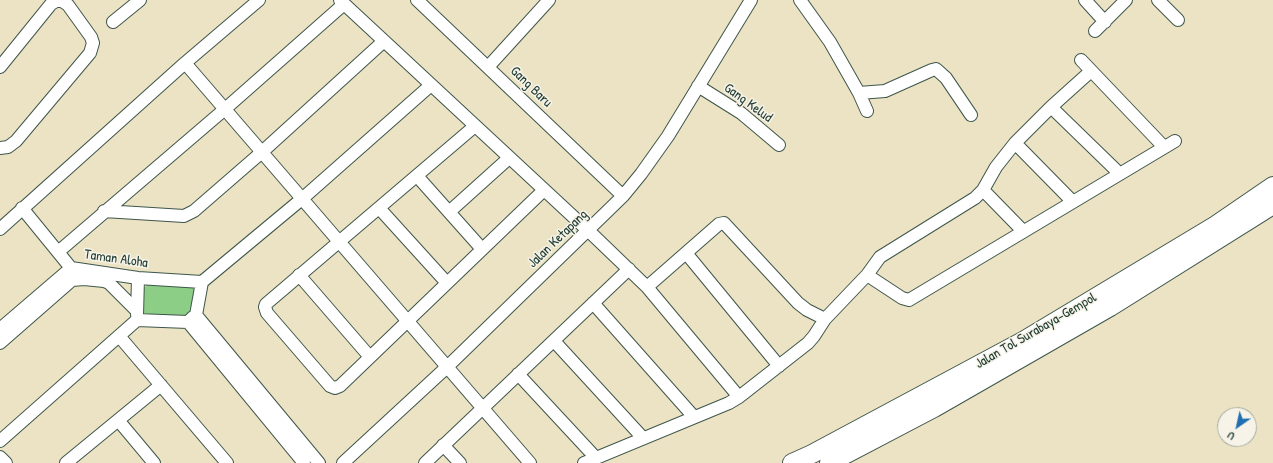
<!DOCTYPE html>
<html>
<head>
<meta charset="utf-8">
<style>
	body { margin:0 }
	#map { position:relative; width:1273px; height:463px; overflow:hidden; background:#ece3c4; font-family:"Patrick Hand",sans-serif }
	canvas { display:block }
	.north { position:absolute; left:1217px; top:407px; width:40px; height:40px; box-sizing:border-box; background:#f7f3e8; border:1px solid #a1aaa0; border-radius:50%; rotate:214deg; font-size:11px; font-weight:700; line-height:16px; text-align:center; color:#1f3d34 }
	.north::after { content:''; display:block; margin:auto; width:14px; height:18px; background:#1f6fb2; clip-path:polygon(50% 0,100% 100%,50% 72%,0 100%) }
</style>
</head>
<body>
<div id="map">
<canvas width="1273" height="463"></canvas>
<div class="north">U</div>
</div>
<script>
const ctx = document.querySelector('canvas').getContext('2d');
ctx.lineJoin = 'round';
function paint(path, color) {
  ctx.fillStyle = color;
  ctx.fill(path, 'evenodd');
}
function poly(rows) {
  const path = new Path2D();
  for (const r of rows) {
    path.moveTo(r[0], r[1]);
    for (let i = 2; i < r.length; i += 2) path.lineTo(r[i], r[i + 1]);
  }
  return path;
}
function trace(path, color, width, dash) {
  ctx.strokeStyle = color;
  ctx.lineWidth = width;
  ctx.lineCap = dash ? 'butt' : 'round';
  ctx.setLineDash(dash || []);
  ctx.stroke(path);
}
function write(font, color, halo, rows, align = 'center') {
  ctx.font = font + ' "Patrick Hand",sans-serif';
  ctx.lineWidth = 3;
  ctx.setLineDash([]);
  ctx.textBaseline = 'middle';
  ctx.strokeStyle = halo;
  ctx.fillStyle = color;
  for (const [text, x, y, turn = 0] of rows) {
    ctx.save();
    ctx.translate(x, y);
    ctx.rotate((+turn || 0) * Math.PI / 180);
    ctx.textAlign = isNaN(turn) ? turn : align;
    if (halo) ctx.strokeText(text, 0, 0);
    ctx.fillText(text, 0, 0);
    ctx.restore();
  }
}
paint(poly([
	[149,282,192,284,197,293,194,313,182,319,140,316,142,291]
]), '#8dce86');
const minor = poly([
	[340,0,594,236,647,287,739,397],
	[417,0,623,196],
	[800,0,830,42,859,93,867,111],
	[1085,0,1105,22],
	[1158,0,1178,20],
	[113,22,140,0],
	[1095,31,1126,0],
	[1081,60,1164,147],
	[185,63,530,463],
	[0,67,51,4,56,1,62,1,68,5,91,37,93,43,90,53,16,141,8,147,0,148],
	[488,67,549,0],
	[698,86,741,113,779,145],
	[859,93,885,91,932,70,936,69,946,78,971,115],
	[1051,107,1120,174],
	[475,126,266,304,265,307,267,313,330,386,335,388,340,386,544,190],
	[1015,143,1073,202],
	[417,176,482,249],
	[983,190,1023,231],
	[22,208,71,268],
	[379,208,447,283],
	[104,211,184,216,194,211,262,152,384,41],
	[449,212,509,158],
	[0,229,185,63,259,0],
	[58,252,225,109,344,4],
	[686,253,779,366],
	[299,275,370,357],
	[867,275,902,298,909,300,1175,141],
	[593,303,694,417],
	[137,315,138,278],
	[825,319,867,275,880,257,975,198,983,190,996,167,1015,143,1051,107,1091,71],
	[137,320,188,322,193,317],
	[188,322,304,463],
	[0,329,71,268,138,278,202,282],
	[119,336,227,463],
	[554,341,643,438],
	[0,343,72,280,84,279,104,281,109,283,137,311],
	[518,374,596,458],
	[118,420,154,463],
	[0,441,137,320],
	[443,445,460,463],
	[0,457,6,463],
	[66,463,161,385],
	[319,463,196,315,202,282,303,198,431,85],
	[343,463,447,367,623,196,641,174,668,136,751,0],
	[425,463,629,269],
	[584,463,729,403,739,397,808,343,814,336,825,319,807,310,798,303,724,223,719,224,647,287]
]);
const highway = poly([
	[792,463,812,454,1023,341,1216,225,1273,186],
	[829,463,934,408,1110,307,1273,205]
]);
trace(minor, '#3e564a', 14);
trace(highway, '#3e564a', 20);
trace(minor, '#fff', 12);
trace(highway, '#fff', 18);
write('14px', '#1f3d34', '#f7f3e8', [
	["Gang Baru",531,87,44],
	["Gang Kelud",748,103,36],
	["Jalan Ketapang",558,239,-44],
	["Taman Aloha",116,259,8],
	["Jalan Tol Surabaya–Gempol",1036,331,-30]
]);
</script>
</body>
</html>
